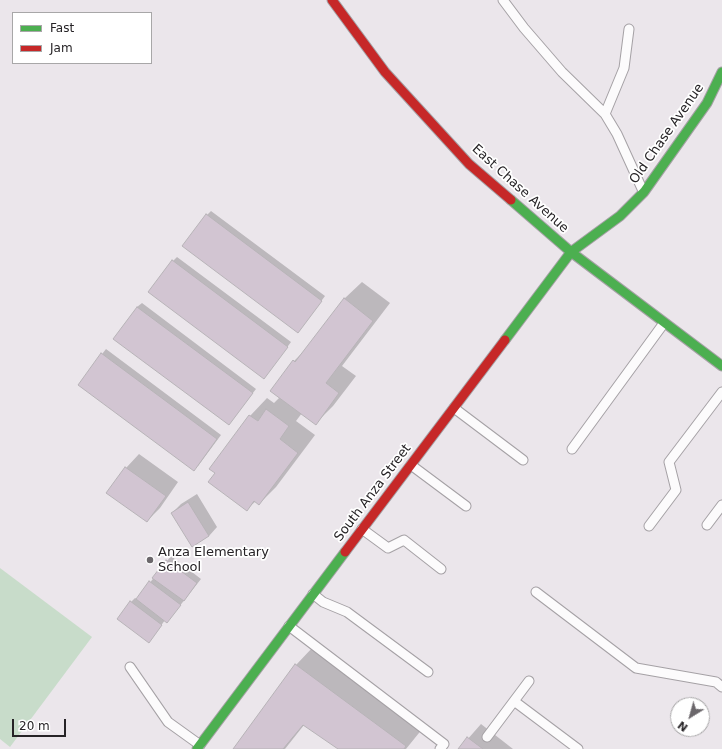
<!DOCTYPE html>
<html>
<head>
<meta charset="utf-8">
<style>
	body { margin:0 }
	#map { position:relative; width:722px; height:749px; overflow:hidden; background:#ebe6eb; font-family:"DejaVu Sans",sans-serif }
	canvas { display:block }
	.legend { position:absolute; left:12px; top:12px; width:140px; height:52px; box-sizing:border-box; background:#fff; border:1px solid #a8a7a8; margin:0; padding:5px 7px; list-style:none; font-size:12px; color:#262326 }
	.legend li { display:flex; align-items:center; gap:8px; height:20px }
	.legend b { width:20px; border:1px solid #a8a7a8 }
	.north { position:absolute; left:670px; top:697px; width:40px; height:40px; box-sizing:border-box; background:#fff; border:1px solid #a8a7a8; border-radius:50%; rotate:217deg; font-size:11px; font-weight:700; line-height:16px; text-align:center; color:#262326 }
	.north::after { content:''; display:block; margin:auto; width:14px; height:18px; background:#6b676b; clip-path:polygon(50% 0,100% 100%,50% 72%,0 100%) }
	.scale { position:absolute; left:12px; top:719px; width:54px; height:18px; box-sizing:border-box; border:2px solid #262326; border-top:0; padding-left:5px; font-size:12px; line-height:14px; white-space:nowrap; color:#262326; -webkit-text-stroke:3px #fff; paint-order:stroke }
</style>
</head>
<body>
<div id="map">
<canvas width="722" height="749"></canvas>
<ul class="legend">
<li><b style="height:5px;background:#4caf50"></b>Fast</li>
<li><b style="height:5px;background:#c62828"></b>Jam</li>
</ul>
<div class="north">N</div>
<div class="scale">20 m</div>
</div>
<script>
const ctx = document.querySelector('canvas').getContext('2d');
ctx.lineJoin = 'round';
function paint(path, color) {
  ctx.fillStyle = color;
  ctx.fill(path, 'evenodd');
}
function poly(rows) {
  const path = new Path2D();
  for (const r of rows) {
    path.moveTo(r[0], r[1]);
    for (let i = 2; i < r.length; i += 2) path.lineTo(r[i], r[i + 1]);
  }
  return path;
}
function trace(path, color, width, dash) {
  ctx.strokeStyle = color;
  ctx.lineWidth = width;
  ctx.lineCap = dash ? 'butt' : 'round';
  ctx.setLineDash(dash || []);
  ctx.stroke(path);
}
function write(font, color, halo, rows, align = 'center') {
  ctx.font = font + ' "DejaVu Sans",sans-serif';
  ctx.lineWidth = 3.5;
  ctx.setLineDash([]);
  ctx.textBaseline = 'middle';
  ctx.strokeStyle = halo;
  ctx.fillStyle = color;
  for (const [text, x, y, turn = 0] of rows) {
    ctx.save();
    ctx.translate(x, y);
    ctx.rotate((+turn || 0) * Math.PI / 180);
    ctx.textAlign = isNaN(turn) ? turn : align;
    if (halo) ctx.strokeText(text, 0, 0);
    ctx.fillText(text, 0, 0);
    ctx.restore();
  }
}
paint(poly([
	[0,568,92,637,10,747,0,739]
]), '#c8dcca');
paint(poly([
	[211,211,325,296,302,327,207,215],
	[177,257,291,342,264,378,173,261],
	[362,282,390,303,342,366,356,376,333,406,316,423,302,413,296,421,315,435,276,487,259,504,256,501,246,510,216,472,211,468,250,416,267,398,274,403,280,397,294,361,307,348,344,299],
	[142,303,256,389,229,424,137,307],
	[106,349,221,435,198,466,79,384],
	[139,454,178,482,160,508,147,521,108,493,126,468],
	[197,494,217,527,209,536,172,513,181,504],
	[171,556,201,579,171,617,165,620,153,637,131,602,135,598,137,599],
	[313,647,423,728,406,749,340,749,304,725,285,749,235,749,296,665],
	[481,724,513,749,459,749]
]), '#0003');
const building = poly([
	[206,214,322,301,298,333,182,246,206,214],
	[172,260,288,347,264,379,148,292,172,260],
	[344,298,373,321,326,383,339,393,316,425,270,391,293,360,295,362,344,298],
	[137,307,253,393,229,425,113,339,137,307],
	[101,353,217,439,194,471,78,385,101,353],
	[266,409,289,426,280,439,298,453,259,505,254,501,247,511,208,482,215,473,209,469,249,415,258,421,266,409],
	[125,467,166,496,147,522,106,493,125,467],
	[188,502,209,536,192,547,171,513,188,502],
	[166,560,197,583,184,601,152,578,166,560],
	[149,581,181,605,167,623,136,599,149,581],
	[130,601,162,625,149,643,117,619,130,601],
	[295,664,406,746,404,749,338,749,303,725,283,749,233,749,295,664],
	[467,737,483,749,458,749,467,737]
]);
paint(building, '#d2c5d2');
trace(building, '#b7b3b7', 1);
const lane = poly([
	[503,0,524,28,562,72,605,114,617,134,643,191],
	[605,114,624,68,629,29],
	[454,408,523,460],
	[572,449,664,323],
	[411,465,466,506],
	[707,525,722,505],
	[649,526,676,490,669,462,722,392],
	[362,529,388,548,404,540,441,569],
	[536,592,636,668,716,682,722,687],
	[313,594,323,602,347,612,428,672],
	[289,626,444,744,440,749],
	[130,667,168,722,200,745],
	[529,681,514,701,578,749],
	[487,737,514,701]
]);
const fast = poly([
	[511,200,571,252,722,366],
	[505,340,571,252,620,216,644,192,707,103,722,72],
	[197,749,345,552]
]);
const jam = poly([
	[332,0,385,72,469,164,511,200],
	[345,552,505,340]
]);
trace(lane, '#a5a1a5', 11);
trace(fast, '#a5a1a5', 11);
trace(jam, '#a5a1a5', 11);
trace(lane, '#fcfbfc', 9);
trace(fast, '#4caf50', 9);
trace(jam, '#c62828', 9);
for (const [x, y, r, color] of [
	[150,560,4,"#6b676b"]
]) {
  const dot = new Path2D();
  dot.arc(x, y, r, 0, 2 * Math.PI);
  ctx.fillStyle = color;
  ctx.fill(dot);
  trace(dot, '#fff', 1.5);
}
write('13px', '#262326', '#fff', [
	["Old Chase Avenue",667,134,-55],
	["East Chase Avenue",520,189,42],
	["South Anza Street",373,493,-53]
]);
write('13px', '#262326', '#fff', [
	["Anza Elementary",158,553],
	["School",158,568]
], 'left');
</script>
</body>
</html>
